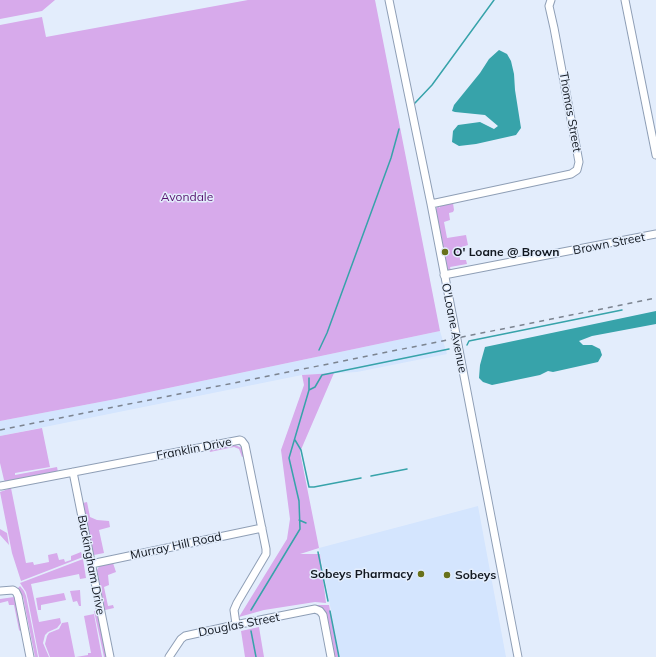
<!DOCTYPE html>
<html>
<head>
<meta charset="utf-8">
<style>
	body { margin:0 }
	canvas { display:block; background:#e3edfc }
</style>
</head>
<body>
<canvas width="656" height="657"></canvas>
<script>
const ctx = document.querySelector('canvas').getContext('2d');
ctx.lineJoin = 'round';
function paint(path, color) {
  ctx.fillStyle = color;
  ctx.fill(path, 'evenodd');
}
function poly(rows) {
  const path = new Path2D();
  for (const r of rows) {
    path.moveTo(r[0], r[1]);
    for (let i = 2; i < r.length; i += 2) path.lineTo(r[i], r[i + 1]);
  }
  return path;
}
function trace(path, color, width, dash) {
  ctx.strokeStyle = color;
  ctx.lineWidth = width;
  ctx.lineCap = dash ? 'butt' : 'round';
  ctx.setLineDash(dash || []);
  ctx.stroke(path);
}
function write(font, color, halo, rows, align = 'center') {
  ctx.font = font + ' Mulish,sans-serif';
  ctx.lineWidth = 3;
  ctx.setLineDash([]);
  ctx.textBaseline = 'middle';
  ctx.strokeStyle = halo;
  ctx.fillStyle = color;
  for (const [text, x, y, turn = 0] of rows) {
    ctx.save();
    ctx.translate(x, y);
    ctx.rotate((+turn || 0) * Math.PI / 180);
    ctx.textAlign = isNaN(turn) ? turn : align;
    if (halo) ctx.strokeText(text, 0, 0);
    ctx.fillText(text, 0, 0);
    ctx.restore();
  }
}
paint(poly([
	[440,331,447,354,357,372,302,375,0,436,0,421,116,399],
	[478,506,506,657,340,657,319,548]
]), '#d4e5fe');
paint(poly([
	[0,0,55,0,42,11,0,19],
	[248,0,375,0,440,331,116,399,0,421,0,25,42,17,46,37],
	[453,203,454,210,453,212,449,213,450,220,444,222,447,238,466,235,468,245,459,248,460,260,466,260,467,264,450,267,451,271,449,271,447,269,436,209,438,206,440,208,440,206],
	[334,373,300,452,319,548,300,554,320,554,326,603,315,602,264,610,239,617,287,539,290,519,281,450,304,385,302,375],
	[42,428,50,467,15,473,15,475,57,467,58,472,6,482,4,480,0,463,0,436],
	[235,445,242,448,244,456,242,457,239,449,234,447,210,452,209,450],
	[11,488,26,563,33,562,34,565,49,562,48,555,57,553,59,560,64,559,65,562,71,560,71,556,81,552,83,557,21,581,12,553,0,492],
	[87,502,90,517,97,520,109,521,110,527,99,530,104,553,94,555,93,552,83,503],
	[0,529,7,533,9,545,0,535],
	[83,559,86,578,80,579,79,574,31,584,39,622,60,618,61,623,57,628,48,632,45,635,43,643,49,657,39,657,28,600,26,592,20,583],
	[113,563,116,572,108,575,109,585,104,587,108,606,113,605,114,608,105,610,97,570,98,568,102,564],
	[20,586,24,591,26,596,38,657,35,657,23,597,17,589],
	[80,590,81,606,79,606,77,601,73,602,70,591],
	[64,593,66,600,41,605,41,610,38,610,36,598],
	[14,597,16,600,22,629,20,631,19,630,14,605,9,605,8,601,0,603,0,599],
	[317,605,329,605,339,657,335,657,327,616,325,613,317,607],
	[94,611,97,611,106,657,104,657],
	[94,614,102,657,76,657,88,655,88,653,91,653,84,616],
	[68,622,75,657,50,657,45,644,47,636,49,633,59,629,62,623],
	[259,627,264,657,245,657,241,631]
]), '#d7aaeb');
paint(poly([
	[499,50,507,54,511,61,514,74,515,90,521,128,516,135,476,144,459,146,452,142,453,131,458,125,480,122,494,129,498,126,485,115,455,112,452,111,454,105,480,73,489,59],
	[656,311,656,324,592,336,579,341,583,345,592,345,600,349,602,355,598,362,553,372,548,371,540,375,492,385,483,382,479,378,480,365,485,347]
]), '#37a3aa');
trace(poly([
	[415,103,432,85,494,0],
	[467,345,469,341,622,310],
	[319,350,327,333,391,158,399,129],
	[309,390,315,387,322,375,449,349],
	[295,440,301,450,309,487,314,487,361,478],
	[371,476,407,469],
	[299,520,306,523],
	[318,552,328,601],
	[251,610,300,529,299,501,289,458,309,390,309,378],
	[330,611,339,657],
	[251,631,256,657]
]), '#37a3aa', 1.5);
const minor = poly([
	[389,0,431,204,518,657],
	[625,0,656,155],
	[431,204,571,174,577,170,579,162,554,28,549,6,551,0],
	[444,275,656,234],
	[73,472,110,657],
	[1,486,240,440,242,441,245,445,266,549,266,554,237,603,234,610,236,624],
	[91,564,262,528],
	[0,591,13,590,16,592,18,596,30,657],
	[169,657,181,639,185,636,235,625,315,609,320,611,323,615,331,657]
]);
trace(minor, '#8f9fb6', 9);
trace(minor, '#fff', 7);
trace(poly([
	[0,430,656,298]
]), '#7c8490', 1.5, [5, 5]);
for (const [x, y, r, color] of [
	[445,252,4,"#68711a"],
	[421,574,4,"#68711a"],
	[447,575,4,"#68711a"]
]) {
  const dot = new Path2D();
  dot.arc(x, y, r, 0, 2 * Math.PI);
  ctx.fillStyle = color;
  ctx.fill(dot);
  trace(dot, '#e3edfc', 1.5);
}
write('12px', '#121820', '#e3edfc', [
	["Thomas Street",570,112,80],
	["Brown Street",609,244,-11],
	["O'Loane Avenue",454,328,79],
	["Franklin Drive",194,449,-11],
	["Murray Hill Road",176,546,-12],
	["Buckingham Drive",91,565,79],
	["Douglas Street",239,625,-11]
]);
write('12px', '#56126e', '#e3edfc', [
	["Avondale",187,197]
]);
write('bold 12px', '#121820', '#e3edfc', [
	["O' Loane @ Brown",453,252],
	["Sobeys Pharmacy",413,574,"right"],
	["Sobeys",455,575]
], 'left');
</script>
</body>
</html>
